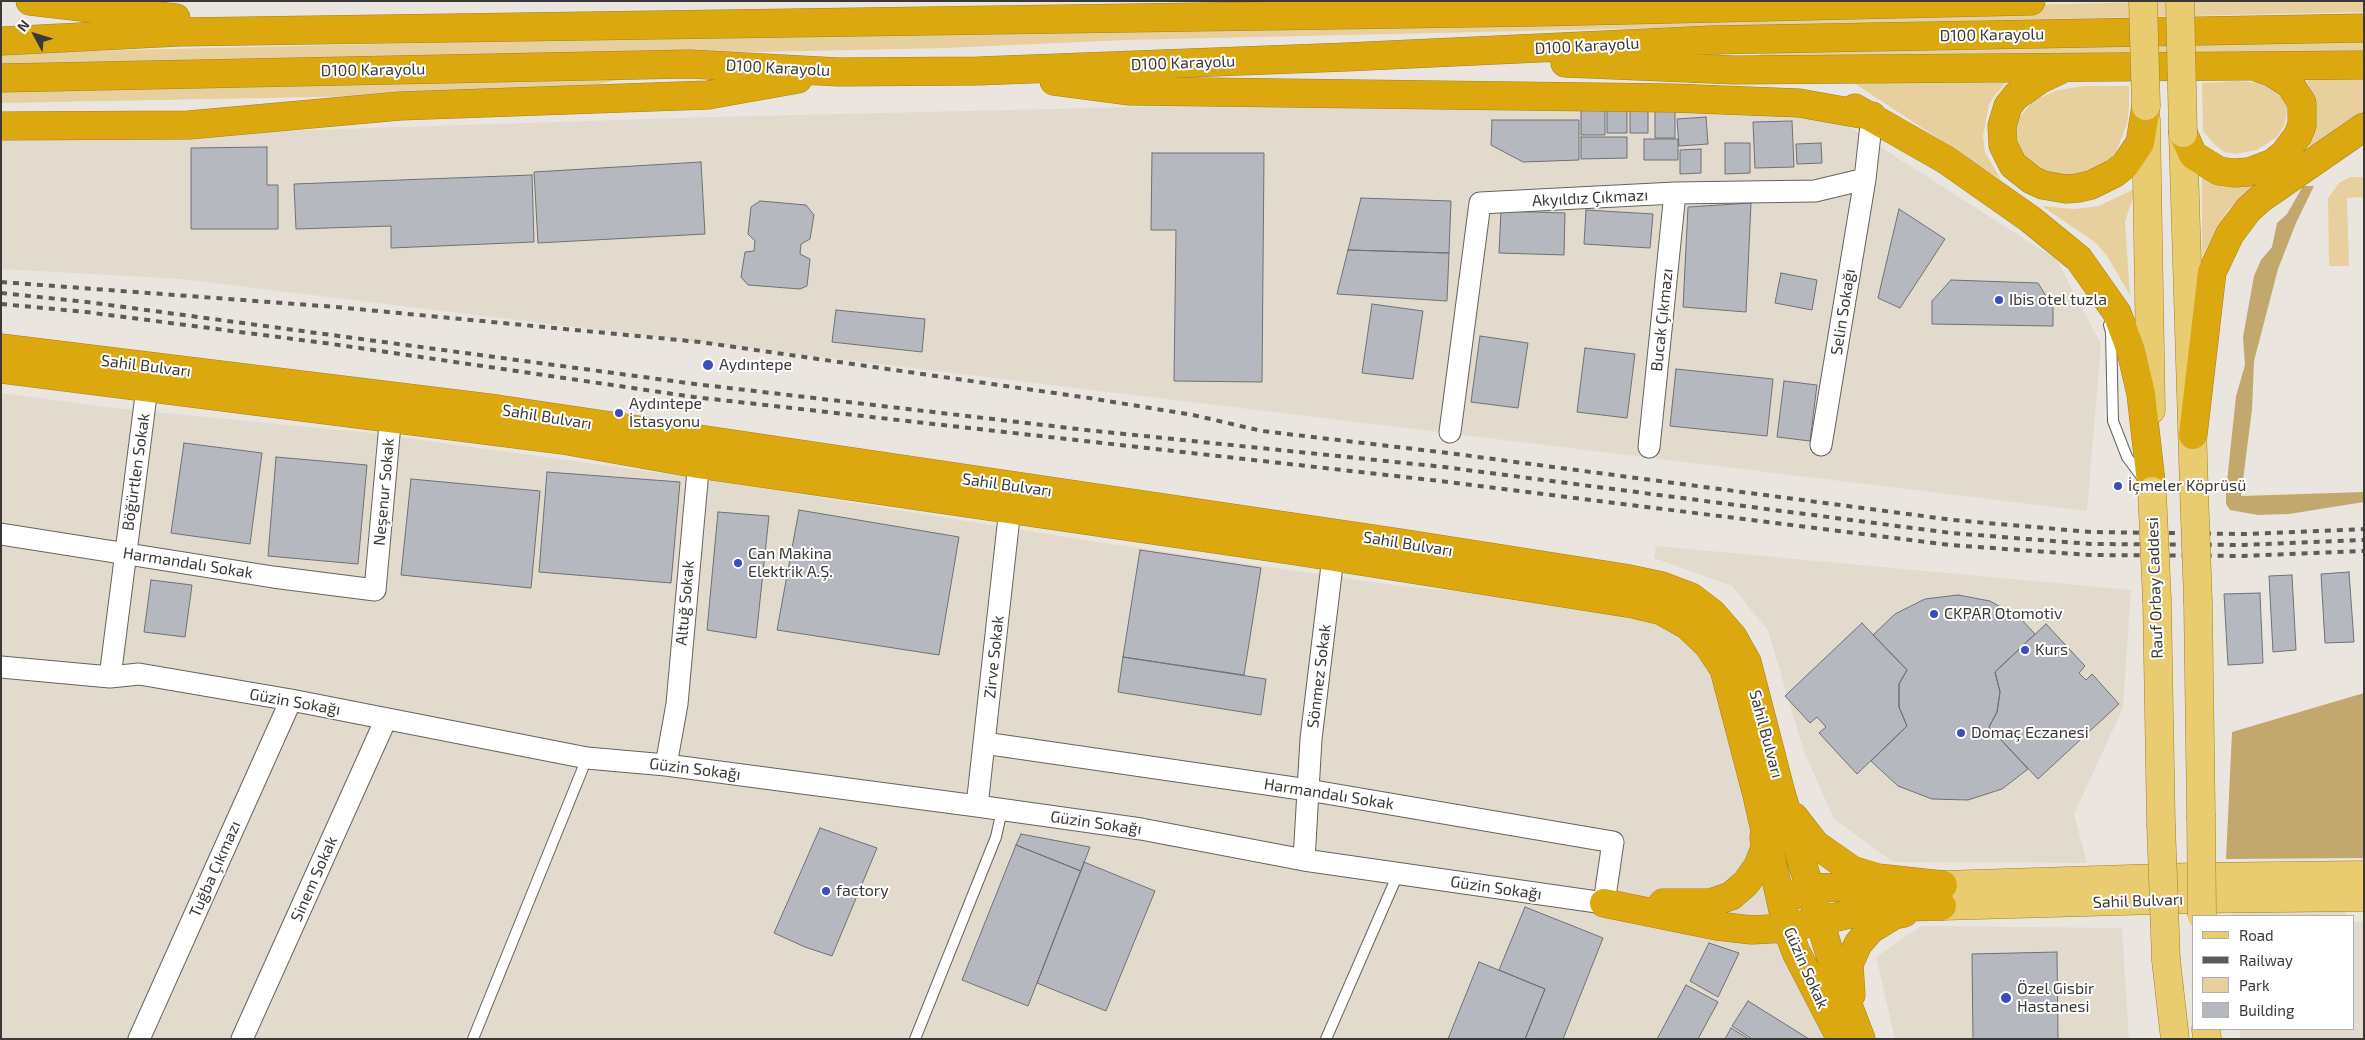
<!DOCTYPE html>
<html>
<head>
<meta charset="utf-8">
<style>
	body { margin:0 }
	#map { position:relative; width:2365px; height:1040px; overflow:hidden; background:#eae6df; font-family:"Exo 2",sans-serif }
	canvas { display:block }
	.frame { position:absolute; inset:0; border:2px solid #3b3937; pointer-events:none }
	.legend { position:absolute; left:2192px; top:915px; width:162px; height:115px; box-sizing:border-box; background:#fff; border:1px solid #b1b0af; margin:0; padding:6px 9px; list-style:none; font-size:15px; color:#3b3937 }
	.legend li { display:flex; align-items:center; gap:10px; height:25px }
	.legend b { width:25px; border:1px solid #b1b0af }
	.north { position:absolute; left:10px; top:10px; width:50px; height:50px; -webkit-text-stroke:4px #fff; paint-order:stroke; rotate:309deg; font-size:14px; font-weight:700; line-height:20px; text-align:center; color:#3b3937 }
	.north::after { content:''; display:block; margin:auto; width:18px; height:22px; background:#3b3937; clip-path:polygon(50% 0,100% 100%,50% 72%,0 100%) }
</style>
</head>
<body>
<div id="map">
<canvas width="2365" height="1040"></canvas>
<div class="frame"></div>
<ul class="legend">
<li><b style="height:6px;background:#e9cb70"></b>Road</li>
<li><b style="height:6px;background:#5d5b58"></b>Railway</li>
<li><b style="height:14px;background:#e7d09e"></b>Park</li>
<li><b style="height:14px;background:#b6b8bf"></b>Building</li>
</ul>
<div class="north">N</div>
</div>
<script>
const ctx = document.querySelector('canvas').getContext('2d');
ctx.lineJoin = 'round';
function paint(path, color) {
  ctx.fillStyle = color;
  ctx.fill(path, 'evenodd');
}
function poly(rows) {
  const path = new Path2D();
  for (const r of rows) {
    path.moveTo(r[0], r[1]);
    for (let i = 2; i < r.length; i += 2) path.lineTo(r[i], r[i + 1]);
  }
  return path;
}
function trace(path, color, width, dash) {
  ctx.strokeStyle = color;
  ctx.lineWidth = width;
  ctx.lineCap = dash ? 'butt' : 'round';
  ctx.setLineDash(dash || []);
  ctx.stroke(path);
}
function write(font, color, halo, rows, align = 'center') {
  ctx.font = font + ' "Exo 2",sans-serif';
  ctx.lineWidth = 4;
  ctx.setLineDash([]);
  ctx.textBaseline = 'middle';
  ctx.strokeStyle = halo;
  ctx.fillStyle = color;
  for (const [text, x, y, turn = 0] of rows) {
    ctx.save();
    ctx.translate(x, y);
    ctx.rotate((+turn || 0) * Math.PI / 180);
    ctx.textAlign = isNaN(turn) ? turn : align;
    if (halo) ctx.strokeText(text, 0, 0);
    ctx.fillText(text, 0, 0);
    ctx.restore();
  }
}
paint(poly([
	[1475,99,1835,118,2056,259,2101,344,2087,511,180,279,1,269,1,140,710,117],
	[1,393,114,408,371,433,711,480,1104,543,1400,586,1684,612,1722,649,1760,828,1836,1039,1,1039],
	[1656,546,2131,590,2123,708,2074,814,2087,863,1893,862,1834,819,1804,752,1768,631,1732,586,1654,558],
	[2345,906,2346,916,2232,916,2231,910],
	[2364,921,2364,1039,2240,1039,2239,1029,2354,1029,2354,922],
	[1921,926,2122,928,2129,1039,1895,1039,1876,957]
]), '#e2dbcd');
paint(poly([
	[2192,1,2364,1,2364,12,1126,40,946,48,1,68,1,53],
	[2364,41,2364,52,1753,61,1761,53],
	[2364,71,2364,113,2299,155,2314,122,2316,110,2315,102,2304,72],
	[644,75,588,86,422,95,1,103,1,88],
	[2009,79,1994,96,1989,105,1983,136,1985,152,2001,180,1854,83],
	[2238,81,2262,83,2272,86,2285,97,2288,106,2284,126,2277,137,2257,150,2236,154,2224,152,2215,145,2203,131,2202,83],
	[2084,86,2129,86,2129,107,2127,124,2116,152,2109,160,2086,173,2062,175,2041,169,2026,158,2018,146,2017,127,2020,117,2033,101,2046,95,2058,90],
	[2202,176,2261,181,2228,210,2202,256],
	[2350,177,2364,177,2364,197,2347,198,2349,266,2329,266,2328,198,2339,183],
	[2136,188,2125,222,2130,295,2107,256,2096,243,2042,206,2074,209,2099,206]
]), '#e7d09e');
paint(poly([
	[2303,186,2314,186,2296,223,2278,269,2254,361,2252,409,2241,496,2364,492,2364,502,2289,514,2258,515,2230,510,2226,504,2226,491,2236,396,2245,365,2243,337,2254,276,2261,260,2272,247,2277,223,2287,214],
	[2364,693,2363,858,2226,859,2232,732]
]), '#c3a86d');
const building = poly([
	[1607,109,1627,109,1627,133,1607,133,1607,109],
	[1581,110,1605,110,1605,135,1581,135,1581,110],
	[1630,111,1648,111,1648,133,1630,133,1630,111],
	[1655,111,1675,111,1675,138,1655,138,1655,111],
	[1706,117,1708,144,1679,146,1677,119,1706,117],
	[1492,120,1579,120,1579,160,1523,162,1491,145,1492,120],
	[1792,121,1794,167,1755,168,1753,122,1792,121],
	[1581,137,1627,137,1627,158,1581,159,1581,137],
	[1644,139,1678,139,1678,160,1644,160,1644,139],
	[1725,143,1750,143,1750,173,1725,174,1725,143],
	[1821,143,1822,163,1797,164,1796,144,1821,143],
	[267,147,267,185,278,185,278,229,191,229,191,148,267,147],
	[1701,149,1701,173,1680,174,1680,150,1701,149],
	[1152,153,1264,153,1262,382,1174,381,1176,230,1151,230,1152,153],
	[701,162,705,234,538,243,534,172,701,162],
	[532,175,534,242,391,248,391,226,296,229,294,184,532,175],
	[1361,198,1451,201,1449,253,1348,250,1361,198],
	[760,201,806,205,814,215,810,239,801,244,800,254,810,259,807,286,800,289,748,285,741,277,745,252,754,251,755,241,748,234,751,207,760,201],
	[1751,203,1746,312,1683,307,1688,207,1751,203],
	[1899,209,1945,239,1900,308,1878,298,1899,209],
	[1586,210,1653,214,1650,248,1584,244,1586,210],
	[1501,211,1565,213,1564,255,1499,253,1501,211],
	[1348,250,1449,253,1447,301,1337,294,1348,250],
	[1781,273,1817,280,1812,310,1775,303,1781,273],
	[1951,280,2038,283,2053,307,2053,326,1932,324,1932,301,1951,280],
	[1372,304,1423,311,1413,379,1362,373,1372,304],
	[836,310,925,319,922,352,832,342,836,310],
	[1480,336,1528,343,1518,408,1471,402,1480,336],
	[1585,348,1635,354,1627,418,1577,412,1585,348],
	[1676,369,1773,379,1767,436,1670,426,1676,369],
	[1784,381,1817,385,1810,441,1777,437,1784,381],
	[184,443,262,453,250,544,171,533,184,443],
	[276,457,367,465,358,564,268,556,276,457],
	[547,472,680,482,671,583,539,572,547,472],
	[411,479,540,491,531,588,401,575,411,479],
	[799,510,959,537,939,655,777,630,799,510],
	[718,512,769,516,756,638,707,630,718,512],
	[1140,550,1261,568,1244,675,1123,657,1140,550],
	[2349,572,2354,642,2325,643,2321,574,2349,572],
	[2292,575,2296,650,2273,652,2269,576,2292,575],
	[151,580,192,585,185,637,144,632,151,580],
	[2260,593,2263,663,2228,665,2224,594,2260,593],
	[1958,595,1990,601,2020,618,2035,634,1995,672,2000,692,1997,712,1989,727,2028,769,2002,789,1968,800,1932,799,1898,786,1871,761,1907,726,1899,707,1899,684,1907,670,1873,635,1895,614,1925,599,1958,595],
	[1862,623,1907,670,1899,684,1899,707,1907,726,1857,774,1819,733,1826,727,1817,717,1810,723,1785,696,1862,623],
	[2046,624,2085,666,2079,673,2086,680,2092,674,2119,704,2038,779,1989,727,1997,712,2000,692,1995,672,2046,624],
	[1123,657,1266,679,1261,715,1118,692,1123,657],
	[820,828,877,848,832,956,805,947,774,933,820,828],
	[1021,834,1090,847,1081,871,1016,845,1021,834],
	[1016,845,1081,871,1028,1006,962,980,1016,845],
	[1084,862,1155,891,1106,1011,1037,983,1084,862],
	[1525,907,1603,938,1563,1039,1525,1039,1545,989,1499,970,1525,907],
	[1709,943,1739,953,1718,997,1690,981,1709,943],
	[2057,952,2058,1039,1973,1039,1972,954,2057,952],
	[1479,962,1545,989,1525,1039,1448,1039,1479,962],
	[1686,985,1718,1002,1698,1039,1657,1039,1686,985],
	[1748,1001,1809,1039,1752,1039,1732,1026,1748,1001],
	[1731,1028,1749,1039,1725,1039,1731,1028]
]);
paint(building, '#b6b8bf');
trace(building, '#6f7177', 1);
const lane = poly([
	[2109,325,2111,332,2113,421,2127,457,2144,480],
	[473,1039,587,758],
	[915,1039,996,837,1002,810],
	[1326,1039,1398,874]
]);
const street = poly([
	[1450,432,1480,203,1675,193,1815,191,1865,179,1872,116],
	[1821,445,1865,179],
	[1649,447,1675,193],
	[1,534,273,577,375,590,392,402],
	[1,667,110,677,139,674,291,700,587,758,666,765,977,806,1141,829,1304,860,1604,903,1613,842,1308,790,984,743],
	[110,677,149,372],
	[666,765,677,704,700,448],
	[977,806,1010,508],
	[1304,860,1311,739,1333,557,1340,545],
	[139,1039,291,700],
	[242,1039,386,719]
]);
const primary = poly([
	[2146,120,2151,410],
	[2183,133,2194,490],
	[2157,601,2161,824],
	[2198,602,2201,815],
	[1943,885,2193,877,2364,875],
	[1942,906,2194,899,2364,897],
	[2166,960,2175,1039],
	[2206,1029,2207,1039]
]);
const highway = poly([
	[30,1,176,18],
	[1,41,179,32,1538,12,2031,1],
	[1565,63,1735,70,2364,65],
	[2060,70,2039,80,2016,96,2008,106,2002,126,2003,145,2013,165,2032,180,2043,185,2066,189,2078,188,2091,185,2115,173,2125,165,2140,143,2146,106],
	[1,78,689,64,839,72,978,71,1346,57,1711,40,2364,28],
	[1054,81,1130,91,1672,98,1799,103,1872,116],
	[1855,108,1946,160,2030,219,2079,259,2117,313,2131,351,2141,394,2152,491],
	[1,126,189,125,400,106,708,95,798,79],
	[2183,133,2193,155,2219,171,2234,173,2249,172,2273,163,2284,154,2298,135,2302,125,2302,103,2290,84,2271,72,2259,68],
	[1,348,497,409,1401,543,1624,578,1662,586,1691,597,1712,613,1733,637,1747,662,1781,793,1835,971,1861,1039],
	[1,369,563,440,698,464,1296,551,1633,604,1662,611,1687,625,1708,645,1724,669,1757,795,1787,928,1796,952,1841,1039],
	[2193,435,2212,272,2230,234,2248,210,2260,199,2364,127],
	[1794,817,1815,844,1852,870,1878,878,1943,885],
	[1795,895,1810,888,1881,886],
	[1604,903,1717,926,1752,930,1787,928,1877,908,1942,906],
	[1663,903,1710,903,1731,896,1746,883,1758,866,1765,848,1764,837],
	[1851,995,1849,964,1858,944,1870,930,1894,915,1904,913]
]);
trace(lane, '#66635d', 12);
trace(street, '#66635d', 23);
trace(primary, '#a3811e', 29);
trace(highway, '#a3811e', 29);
trace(lane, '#fff', 10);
trace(street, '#fff', 21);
trace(primary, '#e9cb70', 28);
trace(highway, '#dba810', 28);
trace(poly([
	[1,282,336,307,700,342,1089,398,1193,415,1262,431,1448,453,1953,520,2091,532,2244,534,2364,529],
	[1,293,87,302,695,384,1086,430,1444,467,1951,533,2091,544,2244,545,2364,540],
	[1,304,86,312,332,344,694,397,1440,481,1950,545,2090,555,2243,556,2364,551]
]), '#5d5b58', 4, [6, 6]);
const primaryBridge = poly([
	[2143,1,2146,106],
	[2180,1,2183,133],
	[2194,490,2198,602],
	[2152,491,2157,601],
	[2201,815,2202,916],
	[2161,824,2166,960]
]);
trace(primaryBridge, '#a3811e', 29, []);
trace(primaryBridge, '#e9cb70', 28);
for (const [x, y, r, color] of [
	[1999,300,5,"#3a4cbf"],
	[708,365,6,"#3a4cbf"],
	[619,413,5,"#3a4cbf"],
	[2118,486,5,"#3a4cbf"],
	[738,563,5,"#3a4cbf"],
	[1934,614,5,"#3a4cbf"],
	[2025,650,5,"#3a4cbf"],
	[1961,733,5,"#3a4cbf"],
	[826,891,5,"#3a4cbf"],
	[2006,998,6,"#3a4cbf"]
]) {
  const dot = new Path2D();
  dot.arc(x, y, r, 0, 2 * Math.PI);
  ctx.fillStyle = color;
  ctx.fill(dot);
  trace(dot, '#fff', 2);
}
write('16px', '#3b3937', '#fff', [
	["D100 Karayolu",1992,35,-1],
	["D100 Karayolu",1587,46,-3],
	["D100 Karayolu",1183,63,-2],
	["D100 Karayolu",778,68,3],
	["D100 Karayolu",373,70,-1],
	["Akyıldız Çıkmazı",1590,198,-3],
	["Selin Sokağı",1843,312,-81],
	["Bucak Çıkmazı",1662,320,-84],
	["Sahil Bulvarı",146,366,7],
	["Sahil Bulvarı",547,417,9],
	["Böğürtlen Sokak",136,472,-82],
	["Sahil Bulvarı",1007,485,8],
	["Neşenur Sokak",384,492,-85],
	["Sahil Bulvarı",1408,544,9],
	["Harmandalı Sokak",188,563,9],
	["Rauf Orbay Caddesi",2155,588,-92],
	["Altuğ Sokak",685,603,-85],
	["Zirve Sokak",994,657,-84],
	["Sönmez Sokak",1319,676,-83],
	["Güzin Sokağı",295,702,10],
	["Sahil Bulvarı",1766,734,75],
	["Güzin Sokağı",695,769,7],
	["Harmandalı Sokak",1329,794,9],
	["Güzin Sokağı",1096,823,8],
	["Tuğba Çıkmazı",215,869,-66],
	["Sinem Sokak",314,879,-66],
	["Güzin Sokağı",1496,888,8],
	["Sahil Bulvarı",2138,901,-2],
	["Güzin Sokak",1806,968,66]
]);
write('16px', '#3b3937', '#fff', [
	["Ibis otel tuzla",2009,300],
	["Aydıntepe",719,365],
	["Aydıntepe",629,404],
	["İstasyonu",629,422],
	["İçmeler Köprüsü",2128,486],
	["Can Makina",748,554],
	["Elektrik A.Ş.",748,572],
	["CKPAR Otomotiv",1944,614],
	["Kurs",2035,650],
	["Domaç Eczanesi",1971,733],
	["factory",836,891],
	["Özel Gisbir",2017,989],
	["Hastanesi",2017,1007]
], 'left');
</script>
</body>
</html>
